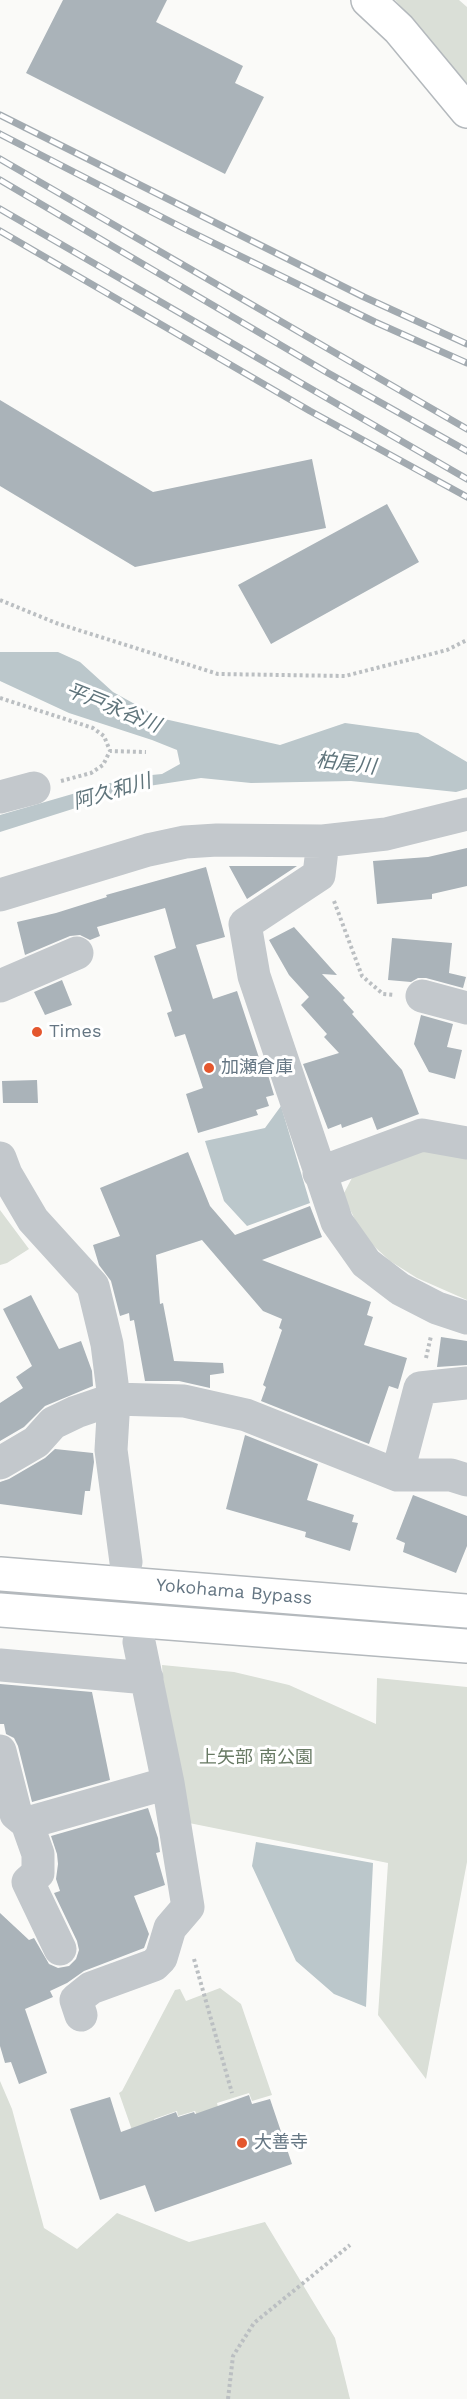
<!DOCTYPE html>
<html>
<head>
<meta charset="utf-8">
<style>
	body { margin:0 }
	canvas { display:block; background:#fafaf8 }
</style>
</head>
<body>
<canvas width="467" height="2399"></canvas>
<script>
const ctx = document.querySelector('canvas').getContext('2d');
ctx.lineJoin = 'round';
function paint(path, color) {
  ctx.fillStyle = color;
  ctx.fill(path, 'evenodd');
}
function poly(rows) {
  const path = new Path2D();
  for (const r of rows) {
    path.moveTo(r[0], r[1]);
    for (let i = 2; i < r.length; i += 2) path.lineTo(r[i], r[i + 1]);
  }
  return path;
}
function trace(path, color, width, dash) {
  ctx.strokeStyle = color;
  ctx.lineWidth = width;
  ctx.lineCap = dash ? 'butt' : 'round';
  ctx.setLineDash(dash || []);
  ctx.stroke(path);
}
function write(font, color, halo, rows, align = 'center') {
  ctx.font = font + ' "Work Sans","Noto Sans JP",sans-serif';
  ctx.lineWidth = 6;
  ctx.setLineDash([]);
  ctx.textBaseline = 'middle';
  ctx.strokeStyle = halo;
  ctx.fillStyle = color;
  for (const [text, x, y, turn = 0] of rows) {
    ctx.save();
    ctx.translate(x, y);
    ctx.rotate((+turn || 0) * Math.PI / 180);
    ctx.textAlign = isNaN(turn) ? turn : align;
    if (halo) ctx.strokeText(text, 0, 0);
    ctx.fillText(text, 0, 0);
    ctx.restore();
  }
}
paint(poly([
	[395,0,459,0,467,7,467,83],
	[419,1151,467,1156,467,1300,417,1278,390,1261,363,1236,343,1195,353,1176],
	[0,1210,29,1249,7,1263,0,1265],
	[162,1665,234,1672,289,1685,376,1724,377,1678,467,1687,467,1862,426,2079,378,2015,388,1863,189,1823,164,1699],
	[220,1988,241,2004,272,2095,252,2101,249,2093,217,2103,219,2111,198,2118,195,2111,178,2116,177,2111,154,2119,155,2122,132,2130,119,2093,122,2091,175,1990,180,1989,186,2001],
	[0,2081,12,2109,44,2228,77,2249,117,2213,189,2242,265,2222,335,2338,350,2399,0,2399]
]), '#dadfd7');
paint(poly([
	[0,652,58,652,80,662,113,692,160,718,280,745,345,723,418,733,467,762,467,789,456,792,351,781,251,783,201,778,142,787,0,832,0,815,131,777,162,774,180,764,177,750,152,740,69,713,0,681],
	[281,1106,310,1203,247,1226,224,1201,205,1141,265,1128],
	[256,1842,373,1863,366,2007,334,1994,296,1961,252,1866]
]), '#bbc7cb');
paint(poly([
	[63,0,167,0,156,22,243,66,235,83,264,97,225,174,26,73],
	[0,400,153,492,312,459,326,528,135,567,0,486],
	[387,504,419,562,271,644,238,585],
	[467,848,467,886,432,894,432,899,377,904,373,861,428,857],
	[229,866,297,866,247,899],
	[206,867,225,937,196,945,213,999,237,991,265,1076,268,1075,274,1095,266,1097,269,1106,256,1110,258,1115,198,1133,186,1094,203,1088,185,1034,175,1037,167,1013,172,1011,154,956,176,948,165,908,97,927,100,936,90,940,80,935,70,936,25,955,17,922,56,913,107,897,106,895],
	[294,927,337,975,322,974,345,998,343,1000,354,1012,352,1014,402,1070,419,1114,377,1130,372,1117,342,1128,341,1124,328,1129,303,1064,339,1053,324,1037,327,1034,301,1005,309,997,289,975,269,940],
	[392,938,452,943,449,973,466,977,463,988,426,978,418,978,411,982,388,980],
	[62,980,72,1005,45,1015,34,992],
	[421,1015,453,1024,447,1047,462,1050,455,1079,429,1072,414,1044],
	[37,1080,38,1103,3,1103,2,1081],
	[188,1152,210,1206,235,1235,310,1206,322,1237,262,1260,371,1302,367,1315,373,1317,364,1345,407,1358,398,1389,389,1386,369,1444,261,1401,266,1387,263,1385,282,1330,279,1328,282,1319,263,1311,202,1240,156,1255,160,1304,163,1303,174,1361,223,1363,224,1373,210,1375,210,1388,179,1381,145,1381,134,1320,130,1321,129,1313,120,1316,111,1281,99,1265,93,1245,120,1236,100,1188],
	[31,1295,59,1349,81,1341,92,1371,93,1386,45,1406,24,1427,0,1441,0,1403,23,1388,16,1377,32,1366,3,1309],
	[441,1337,467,1341,467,1365,437,1367],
	[245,1435,318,1464,307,1500,354,1515,352,1522,358,1523,350,1551,305,1537,306,1532,226,1509],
	[55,1449,93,1453,94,1462,90,1491,85,1491,82,1515,0,1504,0,1482,9,1479,45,1458],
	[413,1495,467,1516,467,1546,456,1573,403,1552,405,1543,396,1539],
	[0,1684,92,1692,110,1780,32,1802,18,1746,14,1738,6,1734,4,1724,0,1724],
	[148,1808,158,1838,160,1852,156,1853,165,1885,134,1896,149,1934,144,1948,84,1971,67,1983,50,1991,53,1997,25,2009,47,2073,19,2084,11,2062,5,2063,0,2046,0,1913,29,1940,34,1938,49,1964,58,1968,69,1966,76,1959,79,1950,77,1941,54,1893,60,1891,56,1879,58,1864,57,1854,51,1836],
	[249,2095,252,2104,270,2099,292,2164,155,2212,145,2185,100,2200,70,2109,110,2097,121,2132,176,2112,178,2117,194,2112,195,2114]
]), '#aab3b9');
const highway = poly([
	[368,0,399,29,467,111],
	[0,1574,467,1611],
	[0,1610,467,1646]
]);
trace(highway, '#b4b9bd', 36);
trace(poly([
	[0,600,56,623,218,674,345,676,447,650,467,640],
	[0,698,93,728,104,736,110,751],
	[61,781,91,773,103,765,110,751,146,752],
	[334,901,362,976,383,994,394,995],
	[426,1358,431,1336],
	[194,1959,232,2093],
	[228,2399,233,2356,254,2323,350,2245]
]), '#bbbfc2', 4, [3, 3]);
trace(poly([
	[0,797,34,788],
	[323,841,319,875,245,924,254,976,337,1222,366,1263,400,1289,437,1308,467,1318],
	[0,895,148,850,185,842,217,840,323,841,386,834,467,814],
	[0,986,77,953],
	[422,996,467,1008],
	[0,1158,6,1174,33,1220,93,1286,107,1344,114,1399,111,1450,126,1562],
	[319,1173,422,1135,467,1143],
	[0,1463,36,1442,53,1423,76,1412,114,1399,184,1401,246,1415,397,1475,451,1475,467,1480],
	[397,1475,420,1388,467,1383],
	[0,1665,147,1678],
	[0,1751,16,1814,27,1823,38,1854,38,1873,28,1882,60,1949],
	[27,1823,168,1783],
	[81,2015,76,2000,91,1988,154,1965,161,1958,170,1928,188,1907,168,1783,139,1642]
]), '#c3c8cc', 33);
trace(highway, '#fff', 33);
const rail = poly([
	[0,115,364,297,467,344],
	[0,134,183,228,375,322,467,363],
	[0,159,467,429],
	[0,180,328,373,467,451],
	[0,209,467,479],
	[0,231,310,411,467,497]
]);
trace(rail, '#a2aab0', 7);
trace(rail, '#fff', 4.5, [14]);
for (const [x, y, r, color] of [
	[37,1032,6,"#e4572e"],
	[209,1068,6,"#e4572e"],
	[242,2143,6,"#e4572e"]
]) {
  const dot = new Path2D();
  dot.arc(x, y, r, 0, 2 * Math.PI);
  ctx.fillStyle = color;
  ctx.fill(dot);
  trace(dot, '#fff', 2);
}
write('18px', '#657683', '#fff', [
	["Times",49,1032],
	["加瀬倉庫",221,1068],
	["大善寺",254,2143]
], 'left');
write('18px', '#657683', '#fff', [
	["Yokohama Bypass",234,1592,5]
]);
write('18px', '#687a64', '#fff', [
	["上矢部 南公園",256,1758]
]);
write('italic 20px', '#60757c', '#fff', [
	["平戸永谷川",113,708,22],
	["柏尾川",346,764,7],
	["阿久和川",112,792,-16]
]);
</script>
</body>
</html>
